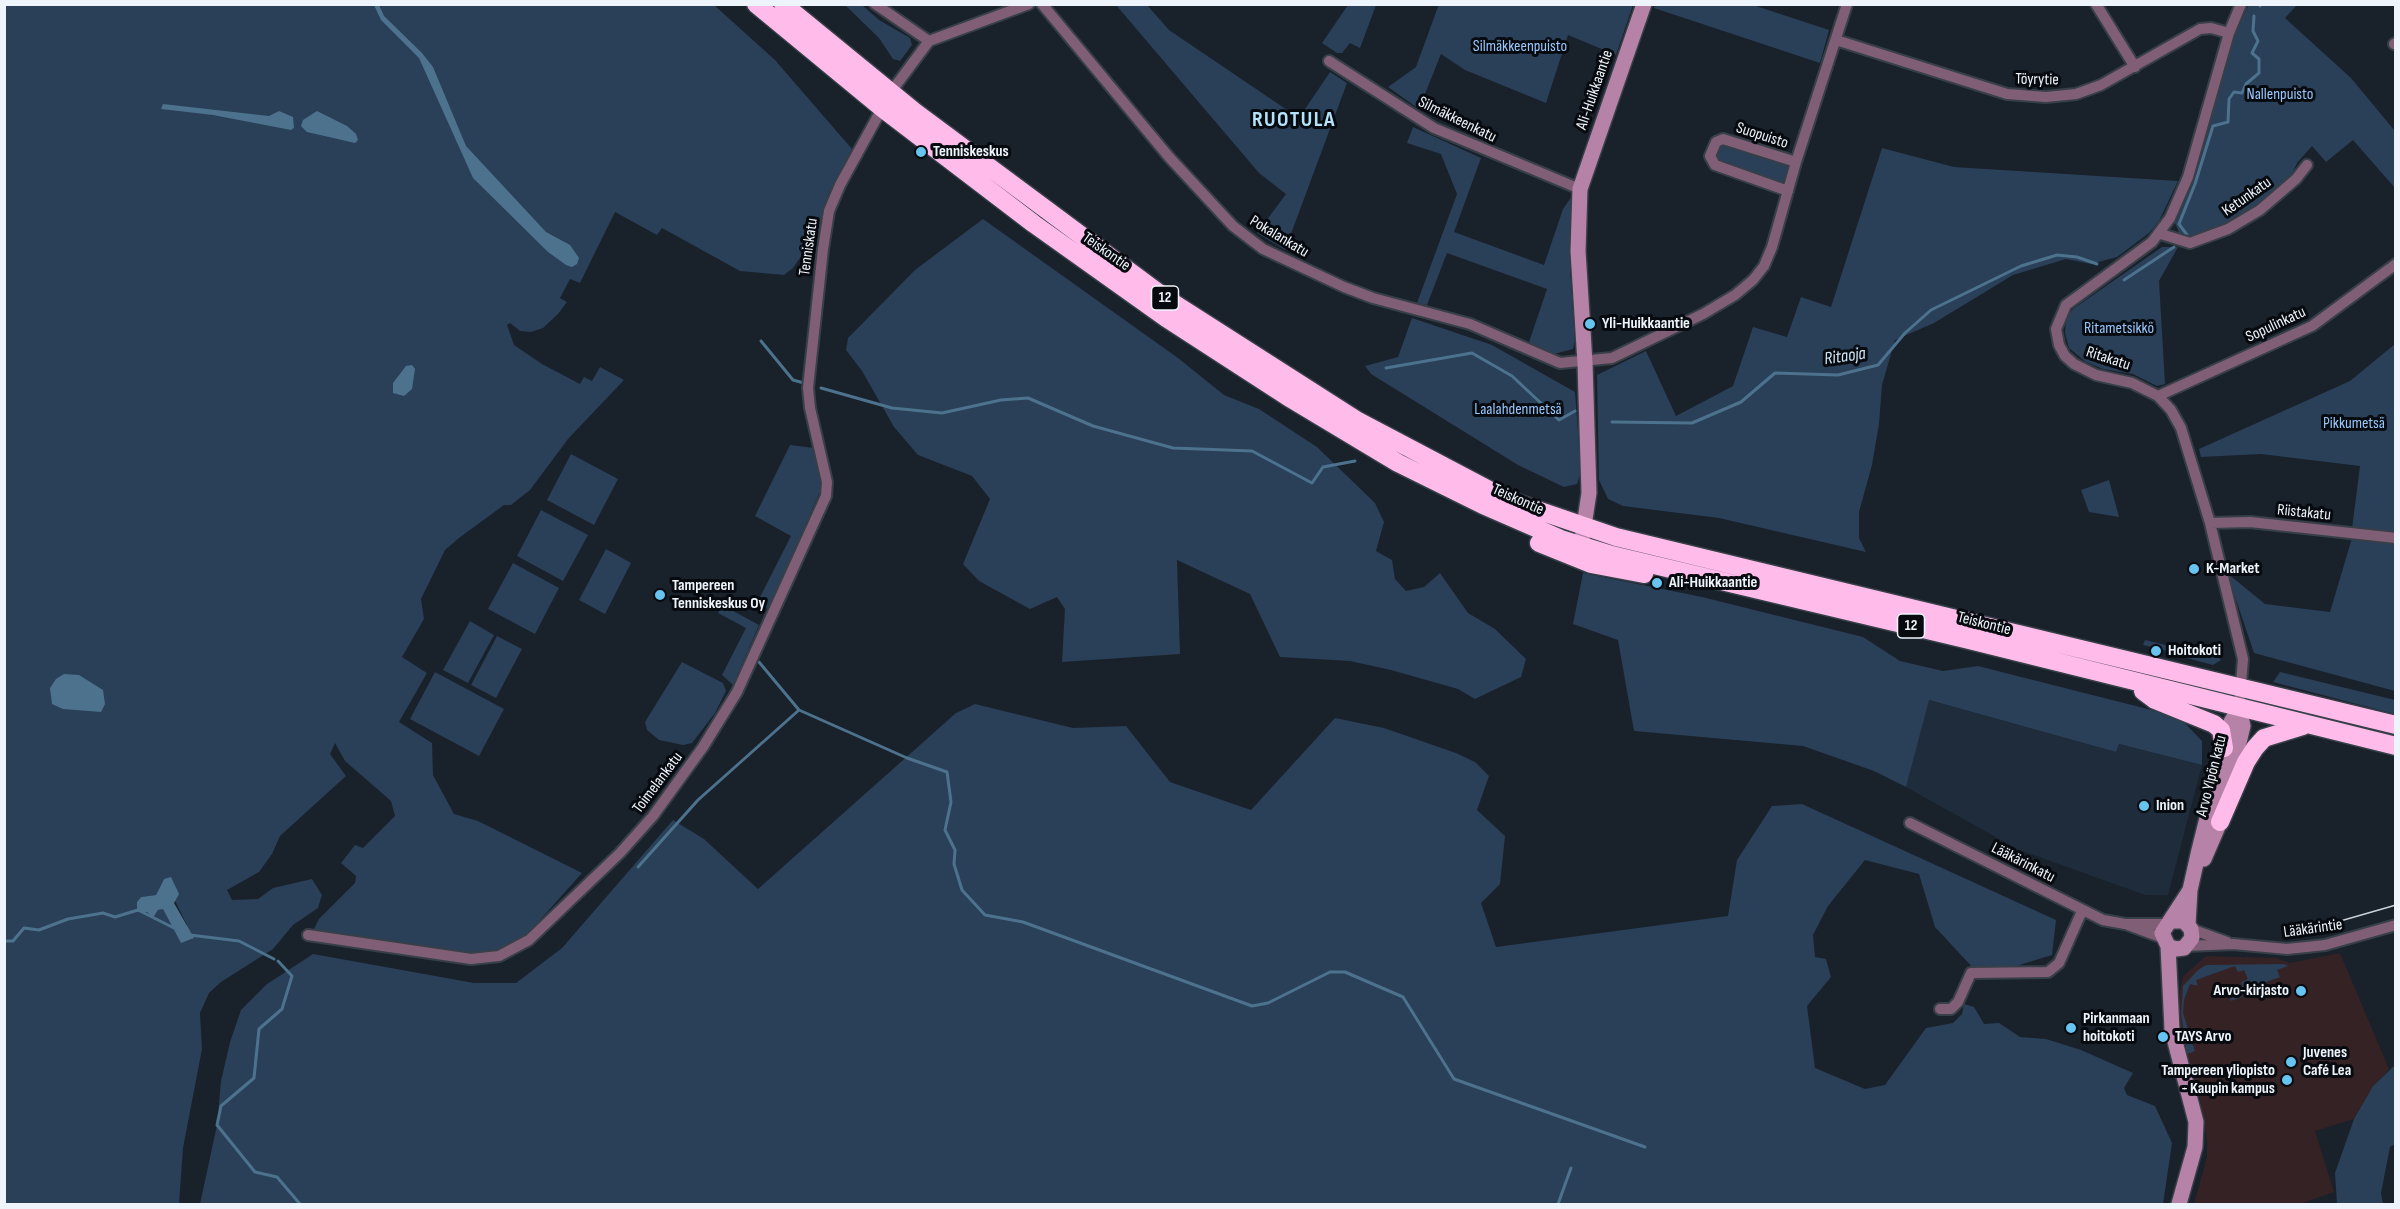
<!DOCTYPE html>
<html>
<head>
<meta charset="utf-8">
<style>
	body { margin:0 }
	#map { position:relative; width:2400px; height:1209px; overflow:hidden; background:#19212b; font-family:"Sofia Sans Condensed",sans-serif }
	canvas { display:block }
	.frame { position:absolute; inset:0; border:6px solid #eef4fb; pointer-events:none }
</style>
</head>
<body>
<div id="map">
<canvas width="2400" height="1209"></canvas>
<div class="frame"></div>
</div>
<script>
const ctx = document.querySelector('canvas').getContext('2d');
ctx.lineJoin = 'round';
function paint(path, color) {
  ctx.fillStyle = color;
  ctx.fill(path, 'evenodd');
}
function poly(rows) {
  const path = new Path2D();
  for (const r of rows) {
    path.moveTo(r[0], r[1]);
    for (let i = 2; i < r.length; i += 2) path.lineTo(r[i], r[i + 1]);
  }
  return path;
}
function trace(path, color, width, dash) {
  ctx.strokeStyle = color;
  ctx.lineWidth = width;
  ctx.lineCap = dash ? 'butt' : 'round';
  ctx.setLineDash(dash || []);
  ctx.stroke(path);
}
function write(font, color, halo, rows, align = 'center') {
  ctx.font = font + ' "Sofia Sans Condensed",sans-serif';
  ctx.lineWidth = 6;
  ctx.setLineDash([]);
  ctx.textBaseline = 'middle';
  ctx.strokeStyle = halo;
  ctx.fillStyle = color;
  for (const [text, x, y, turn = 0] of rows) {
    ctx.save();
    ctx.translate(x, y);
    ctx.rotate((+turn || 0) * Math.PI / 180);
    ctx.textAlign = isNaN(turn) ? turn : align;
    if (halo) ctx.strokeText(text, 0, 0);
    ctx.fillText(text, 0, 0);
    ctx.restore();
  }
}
paint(poly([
	[1928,700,2116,752,2119,744,2202,765,2168,895,2145,895,2017,849,1906,787]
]), '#1f2c3b');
paint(poly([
	[2340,953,2389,1069,2373,1086,2354,1119,2315,1131,2334,1192,2300,1204,2194,1204,2207,1157,2207,1140,2199,1095,2187,1060,2179,1030,2179,995,2183,976,2206,956,2276,958,2290,963]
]), '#352224');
paint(poly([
	[1439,4,1633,4,1633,5,1616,55,1568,35,1546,103,1465,70,1441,54,1419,109,1388,87,1416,67],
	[4,5,714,5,775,60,852,149,828,195,822,226,793,268,784,275,740,271,662,228,657,235,615,212,580,283,570,279,560,298,567,302,558,314,543,328,531,332,520,331,510,323,507,325,514,345,542,364,580,384,584,377,592,381,600,367,624,380,568,439,530,490,511,505,504,505,459,538,445,550,421,599,424,619,402,657,427,673,399,722,432,743,433,775,454,814,478,821,582,873,522,940,498,952,473,954,312,933,319,919,355,883,356,876,341,863,355,845,363,848,395,816,391,801,345,761,335,743,330,754,346,776,280,836,272,854,259,872,227,890,232,900,258,899,273,888,312,879,322,895,318,908,293,925,273,949,221,982,209,993,200,1013,202,1049,183,1148,179,1204,5,1204],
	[164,879,187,925,181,942,163,908,158,910,153,918,147,912,137,912,137,902,141,897,156,895],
	[845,5,862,5,879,20,910,38,912,45,900,61,893,59,879,38],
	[1116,5,1147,5,1169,30,1299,118,1330,72,1347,83,1285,250,1257,233,1286,194,1259,173],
	[1348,5,1376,5,1360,48,1350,43,1342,53,1337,53,1322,43],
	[1655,5,1753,5,1829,30,1820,63,1654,8],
	[2249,5,2297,5,2285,18,2351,78,2395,131,2395,188,2353,140,2326,162,2312,146,2297,163,2292,174,2272,194,2248,213,2229,224,2189,239,2180,235,2175,223,2193,180,2218,89,2239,23],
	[1413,127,1481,158,1454,232,1544,265,1563,209,1572,196,1570,268,1575,340,1573,349,1554,354,1529,342,1547,289,1447,253,1427,305,1417,303,1457,194,1441,154,1407,143],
	[1723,143,1788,164,1786,180,1778,184,1715,160,1716,147],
	[1882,148,1954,167,2178,181,2159,221,2149,233,2117,257,2091,264,2066,259,2013,275,1934,323,1895,340,1882,385,1879,424,1872,465,1859,512,1859,538,1866,552,1719,518,1623,506,1608,499,1599,480,1597,375,1646,351,1676,416,1733,386,1753,327,1787,337,1801,297,1831,307],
	[983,219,1178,358,1224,395,1259,409,1317,447,1375,503,1384,522,1376,551,1392,560,1395,579,1406,591,1424,587,1440,573,1468,613,1495,629,1526,659,1521,677,1475,699,1458,689,1391,670,1350,661,1280,657,1250,594,1177,560,1180,654,1062,662,1065,609,1057,597,1030,609,979,581,963,564,990,499,972,476,918,455,894,427,862,371,846,350,848,338,915,270],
	[2162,247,2178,247,2159,281,2165,384,2157,386,2133,374,2103,369,2086,362,2069,348,2065,333,2066,318,2073,309],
	[1412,318,1492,345,1575,392,1581,472,1577,484,1564,487,1518,465,1371,374,1365,366,1398,357],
	[2395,344,2395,532,2352,529,2360,466,2261,454,2201,457,2199,449,2350,381],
	[790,445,814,448,821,475,821,489,770,606,765,609,752,601,758,601,791,536,755,516],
	[571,454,618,479,594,525,547,500],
	[2109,480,2119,517,2089,512,2081,490],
	[541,510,588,535,563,581,517,556],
	[2352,538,2395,544,2395,691,2254,653,2227,573,2265,604,2330,612],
	[606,549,631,563,605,614,579,600],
	[513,563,559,588,535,634,488,609],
	[1583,573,1702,597,1863,637,1900,661,1943,671,1978,666,2179,717,2202,741,2202,765,2119,744,2116,752,1929,700,1906,787,1874,771,1803,746,1634,731,1618,640,1573,624],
	[722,605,759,625,733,685,722,675,746,628,718,613],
	[470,621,494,635,468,683,443,670],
	[497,636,522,649,496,698,471,685],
	[2145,640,2219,658,2221,660,2213,665,2172,654,2172,652,2143,645],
	[682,662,723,683,726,691,715,713,692,743,683,745,659,740,647,730,645,722],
	[435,672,504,709,479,756,410,719],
	[2280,672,2395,700,2395,714,2273,682],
	[975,704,1073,728,1126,726,1170,782,1251,810,1335,718,1384,728,1456,753,1475,762,1489,776,1477,810,1505,836,1500,884,1481,903,1496,947,1728,916,1737,860,1772,806,1802,804,2056,920,2052,955,2016,966,1974,969,1935,927,1919,874,1865,860,1828,906,1813,935,1815,957,1826,959,1831,977,1807,1006,1815,1068,1865,1089,1885,1085,1926,1028,1953,1023,1962,1014,1964,1004,1974,1007,1984,1024,1999,1023,2020,1037,2046,1039,2081,1050,2133,1073,2124,1088,2127,1095,2155,1106,2172,1143,2163,1204,200,1204,217,1125,221,1081,230,1042,241,1010,267,984,313,954,474,983,516,983,562,948,673,820,704,839,758,889,956,713],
	[2284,964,2288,966,2277,970,2280,977,2241,991,2242,997,2231,1001,2228,994,2243,989,2241,982,2248,979,2244,970,2238,972,2235,966,2196,980,2198,986,2190,984,2184,1000,2183,1013,2195,1051,2187,1054,2181,1013,2183,986,2198,970,2206,965],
	[2395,1065,2395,1144,2390,1147,2381,1193,2383,1204,2337,1204,2335,1173,2354,1119,2373,1086]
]), '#2a3f58');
paint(poly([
	[374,5,379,5,384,16,422,53,433,67,466,146,546,232,570,245,579,258,577,264,572,267,566,265,548,252,473,178,419,58,381,20],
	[163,104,269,116,279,111,293,117,294,128,291,130,213,115,161,109],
	[317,111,347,126,356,134,358,140,355,143,307,132,301,126,303,120],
	[412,365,415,369,412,389,404,396,393,393,393,383,406,366],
	[64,674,79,675,103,690,105,704,101,712,63,709,52,704,50,688,56,679],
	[171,877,179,894,174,903,194,938,181,943,163,909,158,910,153,918,147,912,137,912,137,902,141,897,156,895,164,879]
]), '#4c728d');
trace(poly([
	[2260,6,2261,4],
	[2187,235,2179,224,2195,184,2213,126,2228,122,2229,99,2234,92,2242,93,2246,84,2259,73,2259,59,2252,53,2258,41,2253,31,2254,16],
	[2124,280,2174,247],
	[761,341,793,380,804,383],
	[1386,368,1472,353,1512,376,1559,420,1575,411],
	[821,388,892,408,942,413,1001,400,1028,398,1093,426,1173,448,1252,451,1312,483,1323,467,1355,461],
	[1612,422,1692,423,1741,402,1775,373,1838,375,1878,365,1905,333,1931,310,2021,266,2057,255,2077,257,2097,264],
	[759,662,799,710,907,758,947,772,951,802,945,830,955,850,954,864,962,890,985,915,1023,922,1252,1006,1268,1003,1330,972,1345,972,1403,997,1454,1079,1645,1147],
	[638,867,698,800,799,710],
	[190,935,239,941,274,959],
	[4,941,13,941,24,928,39,930,68,919,103,913,115,917,138,910,176,929],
	[278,961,292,976,282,1009,259,1029,254,1078,221,1106,217,1125,255,1172,277,1177,300,1204],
	[1558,1204,1571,1168]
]), '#4c728d', 3);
const street = poly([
	[875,4,929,41],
	[1042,4,1169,157,1233,226,1263,249,1344,287,1373,298,1470,324,1560,363,1612,358,1703,314,1735,295,1753,280,1764,266,1772,247,1796,162,1847,4],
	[2096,4,2135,67],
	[1836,40,2007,94,2046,97,2076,94,2101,85,2200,29,2211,28,2229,33],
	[2394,44,2396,43],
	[1329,61,1434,128,1580,189],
	[1788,191,1715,165,1710,156,1716,142,1723,139,1796,162],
	[2161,234,2190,243,2228,229,2260,210,2296,179,2307,165],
	[2158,396,2312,326,2396,264],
	[2210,523,2250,522,2396,538],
	[2239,709,2243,659,2210,523,2181,428,2171,410,2158,396,2132,383,2096,375,2074,364,2065,356,2059,345,2056,329,2066,305,2152,242,2170,218,2188,177,2229,33,2241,4],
	[1910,823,2103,920,2125,924,2166,924],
	[2128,925,2163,938],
	[2191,929,2227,942],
	[308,935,471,959,499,956,529,940,620,853,653,816,703,747,737,692,826,496,827,482,810,408,808,388,823,249,829,211,840,185,891,92,929,41,1029,4],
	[2186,946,2233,944,2287,949,2325,945,2396,925],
	[1940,1009,1951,1009,1958,1002,1971,973,2048,972,2059,963,2082,911]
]);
const secondary = poly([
	[1581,546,1589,493,1585,363,1578,251,1580,189,1644,4],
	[2204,859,2220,822,2243,726,2239,709],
	[2170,921,2184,921,2191,929,2192,938,2184,948,2176,949,2168,946,2162,933,2190,890],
	[2188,925,2190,890,2199,850,2231,722,2239,709],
	[2168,946,2172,1030,2196,1122,2195,1147,2179,1204]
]);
const highway = poly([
	[756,4,882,108,1034,224,1166,318,1288,397,1398,463,1483,505,1561,539,1612,555,1965,639,2396,746],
	[783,4,915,112,1164,297,1358,421,1508,500,1616,537,2396,725],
	[1539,543,1591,564,1644,574],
	[2143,691,2155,700,2214,724,2221,730,2224,748],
	[2220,822,2246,762,2255,748,2264,738,2303,726]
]);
trace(street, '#373f48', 14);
trace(secondary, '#373f48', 18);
trace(highway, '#373f48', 21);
trace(street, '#805f76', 10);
trace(secondary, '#b782a7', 15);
trace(highway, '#ffbceb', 18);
trace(poly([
	[2309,930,2396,905]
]), '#cad1d8', 1.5);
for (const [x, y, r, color] of [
	[921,152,6,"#67c4f0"],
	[1590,324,6,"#67c4f0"],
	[2194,569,6,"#67c4f0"],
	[1657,583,6,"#67c4f0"],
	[660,595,6,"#67c4f0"],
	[2156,651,6,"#67c4f0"],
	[2144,806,6,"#67c4f0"],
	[2301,991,6,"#67c4f0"],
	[2071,1028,6,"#67c4f0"],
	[2163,1037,6,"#67c4f0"],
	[2291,1062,6,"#67c4f0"],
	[2287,1080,6,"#67c4f0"]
]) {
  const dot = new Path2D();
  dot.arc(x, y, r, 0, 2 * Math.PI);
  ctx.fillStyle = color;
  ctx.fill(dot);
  trace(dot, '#070b0f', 2);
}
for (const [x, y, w] of [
	[1165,298,27],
	[1911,626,27]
]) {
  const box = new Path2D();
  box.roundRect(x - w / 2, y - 12, w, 24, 4.5);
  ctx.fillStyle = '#070b0f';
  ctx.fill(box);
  trace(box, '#eef4fb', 1.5);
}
write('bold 15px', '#eef4fb', null, [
	["12",1165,298],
	["12",1911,626]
]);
write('16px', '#98c7fc', '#070b0f', [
	["Silmäkkeenpuisto",1520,47],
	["Nallenpuisto",2280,95],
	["Ritametsikkö",2119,329],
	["Laalahdenmetsä",1518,410],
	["Pikkumetsä",2354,424]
]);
write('16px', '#eef4fb', '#070b0f', [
	["Töyrytie",2037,80,1],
	["Ali-Huikkaantie",1595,90,-71],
	["Silmäkkeenkatu",1457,120,26],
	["Suopuisto",1762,136,18],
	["Ketunkatu",2247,197,-35],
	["Pokalankatu",1279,237,31],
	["Tenniskatu",809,247,-82],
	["Teiskontie",1106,252,35],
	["Sopulinkatu",2276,325,-25],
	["Ritakatu",2108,359,18],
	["Teiskontie",1518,500,24],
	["Riistakatu",2304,513,6],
	["Teiskontie",1984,624,14],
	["Arvo Ylpön katu",2212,776,-76],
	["Toimelankatu",658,783,-53],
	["Lääkärinkatu",2023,863,27],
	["Lääkärintie",2313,929,-8]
]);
write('bold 16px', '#eef4fb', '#070b0f', [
	["Tenniskeskus",933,152],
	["Yli-Huikkaantie",1602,324],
	["K-Market",2206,569],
	["Ali-Huikkaantie",1669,583],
	["Tampereen",672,586],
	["Tenniskeskus Oy",672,604],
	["Hoitokoti",2168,651],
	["Inion",2156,806],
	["Arvo-kirjasto",2289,991,"right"],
	["Pirkanmaan",2083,1019],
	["hoitokoti",2083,1037],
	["TAYS Arvo",2175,1037],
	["Juvenes",2303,1053],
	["Café Lea",2303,1071],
	["Tampereen yliopisto",2275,1071,"right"],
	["- Kaupin kampus",2275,1089,"right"]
], 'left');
write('italic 18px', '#cde6f8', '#070b0f', [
	["Ritaoja",1845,357,-8]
]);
ctx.letterSpacing = '1.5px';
write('bold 22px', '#b3e3fb', '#070b0f', [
	["RUOTULA",1294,120]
]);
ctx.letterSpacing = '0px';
</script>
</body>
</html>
